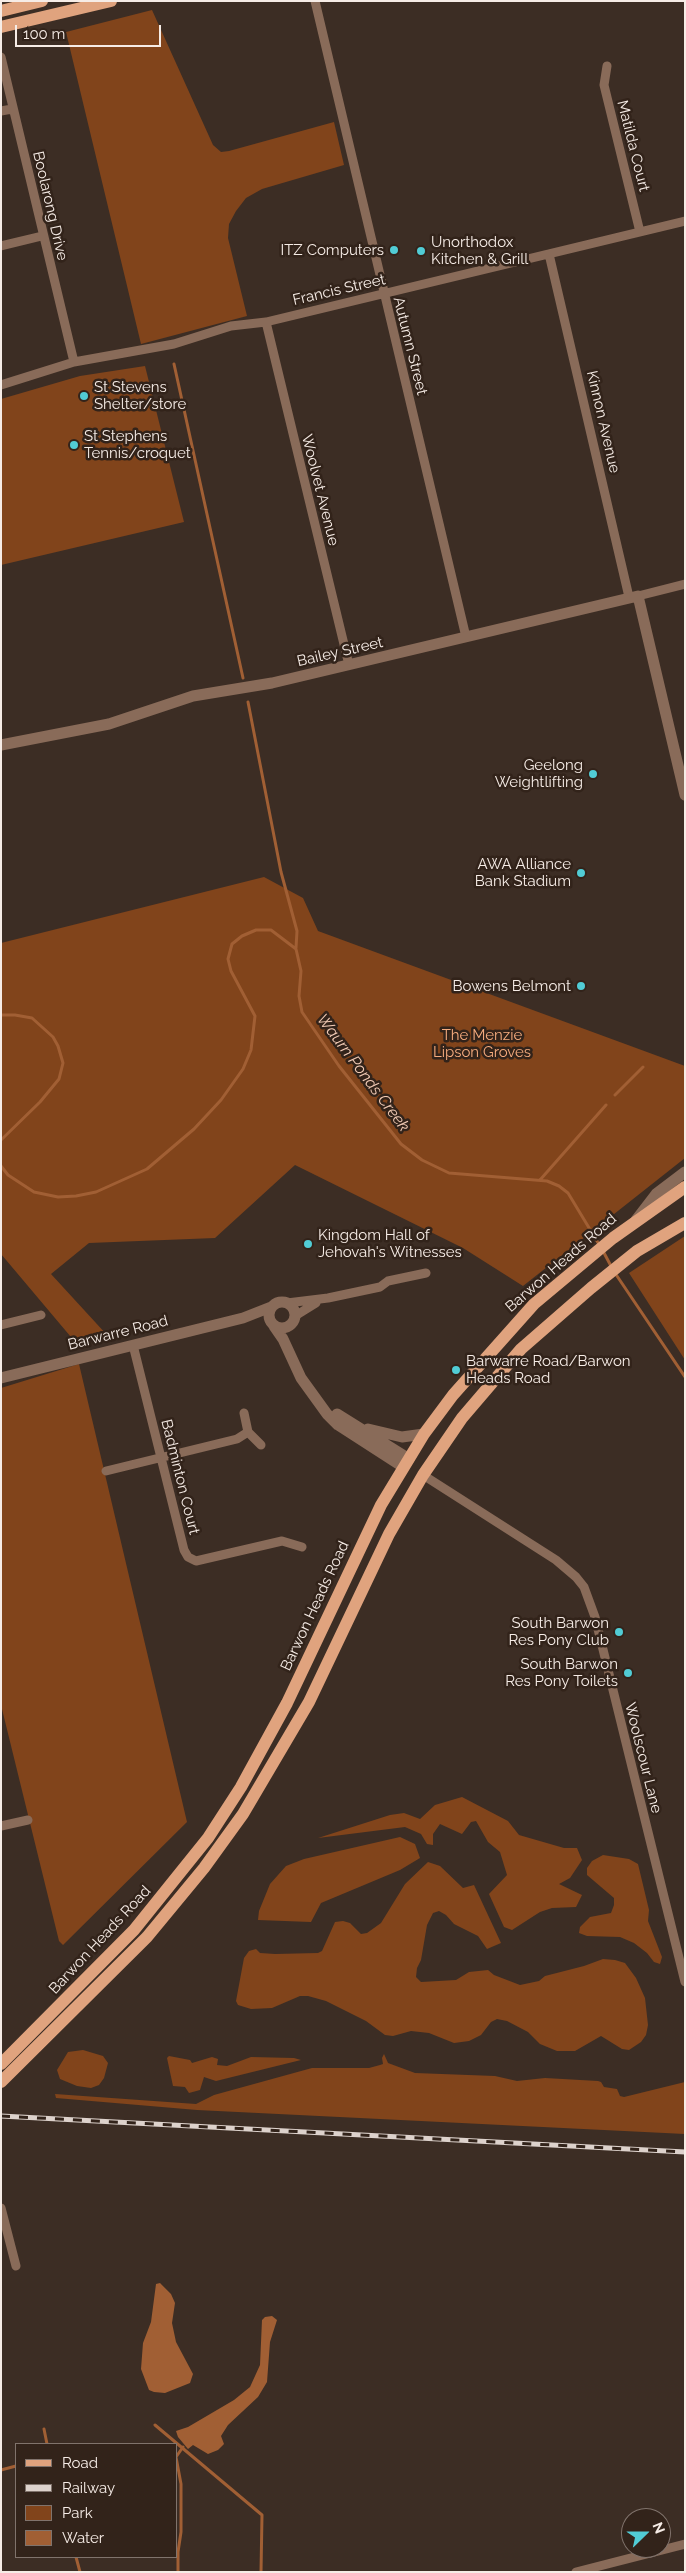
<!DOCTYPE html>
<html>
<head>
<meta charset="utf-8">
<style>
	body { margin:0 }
	#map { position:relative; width:686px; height:2573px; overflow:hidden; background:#3c2d24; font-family:Raleway,sans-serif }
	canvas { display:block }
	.frame { position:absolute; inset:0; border:2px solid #f6ece6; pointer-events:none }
	.legend { position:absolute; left:15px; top:2443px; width:162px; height:115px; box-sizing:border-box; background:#32231a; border:1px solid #80736c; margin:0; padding:6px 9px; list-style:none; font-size:15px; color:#f6ece6 }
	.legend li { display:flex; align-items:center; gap:10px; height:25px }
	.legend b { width:25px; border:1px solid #80736c }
	.north { position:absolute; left:621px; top:2508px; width:50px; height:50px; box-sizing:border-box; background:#32231a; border:1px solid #80736c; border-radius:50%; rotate:68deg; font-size:14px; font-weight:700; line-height:20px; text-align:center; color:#f6ece6 }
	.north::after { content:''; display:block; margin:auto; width:18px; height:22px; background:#51ccd5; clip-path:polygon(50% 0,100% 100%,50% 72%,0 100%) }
	.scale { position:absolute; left:15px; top:25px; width:146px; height:22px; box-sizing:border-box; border:2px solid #f6ece6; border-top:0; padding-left:6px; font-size:15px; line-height:18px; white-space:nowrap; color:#f6ece6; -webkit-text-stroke:4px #32231a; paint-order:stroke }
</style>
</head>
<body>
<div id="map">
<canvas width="686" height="2573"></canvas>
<div class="frame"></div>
<ul class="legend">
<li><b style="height:6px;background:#e0a37e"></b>Road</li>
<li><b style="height:6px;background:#ddd2cc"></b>Railway</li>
<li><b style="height:14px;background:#81441b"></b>Park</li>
<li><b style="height:14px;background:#a15f34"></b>Water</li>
</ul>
<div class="north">N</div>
<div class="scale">100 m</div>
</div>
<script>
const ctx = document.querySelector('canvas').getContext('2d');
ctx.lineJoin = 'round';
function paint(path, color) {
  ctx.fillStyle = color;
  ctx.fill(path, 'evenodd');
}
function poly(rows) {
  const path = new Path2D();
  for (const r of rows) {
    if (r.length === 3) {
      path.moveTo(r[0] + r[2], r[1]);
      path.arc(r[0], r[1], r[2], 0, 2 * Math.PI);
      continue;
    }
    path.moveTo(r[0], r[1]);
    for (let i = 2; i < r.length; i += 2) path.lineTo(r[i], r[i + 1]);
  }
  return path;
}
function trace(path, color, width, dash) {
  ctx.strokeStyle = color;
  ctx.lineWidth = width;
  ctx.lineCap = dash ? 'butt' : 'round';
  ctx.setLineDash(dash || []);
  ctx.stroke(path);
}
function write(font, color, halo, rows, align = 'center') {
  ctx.font = font + ' Raleway,sans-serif';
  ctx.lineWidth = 5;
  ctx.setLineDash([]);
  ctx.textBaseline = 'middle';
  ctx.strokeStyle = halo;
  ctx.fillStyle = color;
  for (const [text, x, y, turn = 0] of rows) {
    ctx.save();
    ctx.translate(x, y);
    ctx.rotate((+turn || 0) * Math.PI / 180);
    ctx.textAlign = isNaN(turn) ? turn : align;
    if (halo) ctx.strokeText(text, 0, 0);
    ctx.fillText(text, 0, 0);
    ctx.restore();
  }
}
paint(poly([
	[152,10,213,145,221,152,229,151,334,122,344,165,262,189,246,198,236,211,229,224,228,238,247,316,141,344,66,32],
	[145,366,184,522,1,565,1,399,80,376],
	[264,877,303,898,318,931,685,1066,685,1158,523,1286,463,1248,295,1165,215,1238,89,1243,51,1274,107,1335,76,1343,1,1254,1,943],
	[685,1236,685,1360,629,1273],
	[79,1364,187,1822,63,1945,59,1941,1,1705,1,1388],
	[462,1797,508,1821,519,1835,564,1848,577,1848,582,1860,570,1878,559,1884,582,1895,576,1907,552,1908,540,1912,512,1930,504,1927,489,1894,507,1875,500,1852,488,1842,476,1821,471,1822,462,1834,440,1824,433,1834,433,1845,427,1844,421,1834,405,1827,318,1838,390,1815,404,1813,420,1819,435,1805],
	[400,1837,415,1844,420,1858,400,1870,321,1903,311,1922,258,1920,259,1911,270,1884,286,1866,304,1859],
	[603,1855,629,1859,638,1864,649,1910,648,1921,662,1957,660,1964,654,1962,647,1953,634,1943,620,1937,587,1936,579,1933,580,1927,590,1917,611,1913,614,1905,614,1898,587,1875,587,1868,592,1861],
	[428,1862,440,1866,463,1888,474,1885,501,1943,487,1949,478,1936,454,1924,446,1915,439,1911,433,1913,427,1925,421,1960,417,1968,416,1977,421,1982,456,1980,469,1972,488,1970,494,1975,520,1985,539,1981,545,1976,584,1966,603,1959,615,1960,625,1963,636,1978,645,1998,648,2025,646,2035,641,2042,629,2050,622,2049,601,2036,575,2051,557,2051,540,2044,528,2032,507,2021,497,2019,491,2022,481,2035,469,2041,454,2043,429,2033,411,2031,393,2036,385,2035,366,2021,326,2001,308,1996,300,1996,272,2008,251,2009,238,2005,236,2001,244,1958,249,1951,256,1949,260,1953,275,1954,318,1953,322,1951,335,1922,343,1921,350,1923,361,1934,367,1933,381,1923,405,1884],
	[83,2050,103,2056,108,2063,104,2078,99,2085,91,2088,77,2086,60,2079,57,2070,68,2052],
	[384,2054,388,2063,415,2073,495,2076,517,2081,545,2078,598,2081,601,2082,604,2087,617,2089,620,2096,624,2097,685,2082,685,2134,197,2110,56,2098,55,2094,196,2104,214,2095,312,2068,369,2068,380,2065,383,2064,382,2058],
	[169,2056,190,2060,192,2063,212,2057,218,2059,217,2065,227,2066,251,2057,294,2058,301,2060,216,2081,204,2077,200,2090,189,2093,185,2087,173,2086,167,2058]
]), '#81441b');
paint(poly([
	[160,2283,171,2294,175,2303,172,2323,176,2342,193,2374,190,2383,165,2393,154,2392,149,2390,141,2369,143,2343,151,2322,156,2284],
	[272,2316,277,2320,270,2342,267,2382,258,2397,228,2425,221,2436,224,2444,218,2450,208,2454,193,2445,188,2449,178,2437,176,2431,188,2427,234,2400,250,2387,260,2365,262,2320,265,2317]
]), '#a15f34');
trace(poly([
	[174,364,243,678],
	[248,702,281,872,297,931,296,948],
	[1,1015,15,1015,32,1018,53,1037,58,1046,63,1063,59,1079,40,1102,1,1140],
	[615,1095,643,1067],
	[1,1166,8,1175,34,1192,58,1197,76,1196,96,1192,147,1169,194,1129,221,1100,243,1069,251,1050,255,1016,231,971,228,959,232,944,242,936,256,930,271,930,296,949,301,971,299,996,302,1012,339,1066,401,1144,422,1160,449,1173,547,1181,559,1186,568,1193,600,1246],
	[540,1180,606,1105],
	[603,1251,612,1268],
	[615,1273,685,1377],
	[155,2425,262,2515,261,2572],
	[44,2429,47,2444],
	[176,2457,183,2447],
	[176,2457,181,2484,181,2532,178,2552,178,2572],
	[1,2470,16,2466],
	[76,2557,80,2572]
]), '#a15f34', 3);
trace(poly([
	[315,1,466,637],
	[1,57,74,362],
	[607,66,604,85,640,232],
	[1,111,12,109],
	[1,246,42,236],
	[549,254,629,597],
	[266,322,349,665],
	[1,385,74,362,174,344,231,326,266,322,685,221],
	[638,596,685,584],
	[287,1303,328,1298,380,1287,388,1281,426,1273],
	[295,1316,316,1303],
	[1,1325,41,1315],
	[133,1345,184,1550,188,1557,196,1561,282,1541,302,1547],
	[244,1413,248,1432,261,1445],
	[106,1471,237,1439,248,1432],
	[423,1475,556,1560,576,1577,584,1587,595,1617,685,1982],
	[1,1826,28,1820],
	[1,2208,16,2266],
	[576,2572,685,2544]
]), '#896b59', 9);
trace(poly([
	[1,745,109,724,193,696,272,683,638,596,685,795],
	[636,1220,656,1194,685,1172],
	[282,1315,13],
	[274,1326,283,1339,301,1378,327,1414,338,1425,403,1467],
	[1,1378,243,1318,271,1307],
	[337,1414,409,1459],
	[368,1429,402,1437,424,1434]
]), '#896b59', 11);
trace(poly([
	[1,11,42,1],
	[1,27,111,1],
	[1,2064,134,1930,208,1838,241,1787,287,1703,381,1505,424,1434,453,1395,534,1304,613,1238,685,1187],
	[1,2082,147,1937,204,1868,243,1814,309,1702,389,1534,423,1475,462,1418,521,1349,591,1288,637,1251,685,1223]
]), '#e0a37e', 12);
const rail = poly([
	[1,2116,685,2152]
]);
trace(rail, '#ddd2cc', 5);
trace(rail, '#32231a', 3, [9]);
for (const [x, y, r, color] of [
	[394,250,5,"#51ccd5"],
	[421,251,5,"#51ccd5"],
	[84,396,5,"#51ccd5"],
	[74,445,5,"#51ccd5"],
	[593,774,5,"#51ccd5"],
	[581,873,5,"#51ccd5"],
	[581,986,5,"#51ccd5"],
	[308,1244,5,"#51ccd5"],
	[456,1370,5,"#51ccd5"],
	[619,1632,5,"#51ccd5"],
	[628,1673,5,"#51ccd5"]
]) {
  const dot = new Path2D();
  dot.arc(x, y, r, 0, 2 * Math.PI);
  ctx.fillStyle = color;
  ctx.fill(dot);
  trace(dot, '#32231a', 2);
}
write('15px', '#f6ece6', '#32231a', [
	["Matilda Court",633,146,76],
	["Boolarong Drive",50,206,77],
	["Francis Street",339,290,-13],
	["Autumn Street",410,346,76],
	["Kinnon Avenue",603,422,77],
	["Woolvet Avenue",320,490,76],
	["Bailey Street",340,652,-13],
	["Barwon Heads Road",561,1263,-41],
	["Barwarre Road",118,1333,-14],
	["Badminton Court",180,1477,76],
	["Barwon Heads Road",315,1606,-65],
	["Woolscour Lane",643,1758,76],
	["Barwon Heads Road",100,1940,-47]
]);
write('15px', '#f6ece6', '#32231a', [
	["Unorthodox",431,242,"left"],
	["Kitchen & Grill",431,259,"left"],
	["ITZ Computers",384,250],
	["St Stevens",94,387,"left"],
	["Shelter/store",94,404,"left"],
	["St Stephens",84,436,"left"],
	["Tennis/croquet",84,453,"left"],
	["Geelong",583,765],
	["Weightlifting",583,782],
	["AWA Alliance",571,864],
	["Bank Stadium",571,881],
	["Bowens Belmont",571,986],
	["Kingdom Hall of",318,1235,"left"],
	["Jehovah's Witnesses",318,1252,"left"],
	["Barwarre Road/Barwon",466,1361,"left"],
	["Heads Road",466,1378,"left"],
	["South Barwon",609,1623],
	["Res Pony Club",609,1640],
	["South Barwon",618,1664],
	["Res Pony Toilets",618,1681]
], 'right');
write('15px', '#f7ac7e', '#32231a', [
	["The Menzie",482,1035],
	["Lipson Groves",482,1052]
]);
write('italic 16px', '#f2cbb5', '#32231a', [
	["Waurn Ponds Creek",363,1073,53]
]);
</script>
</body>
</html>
